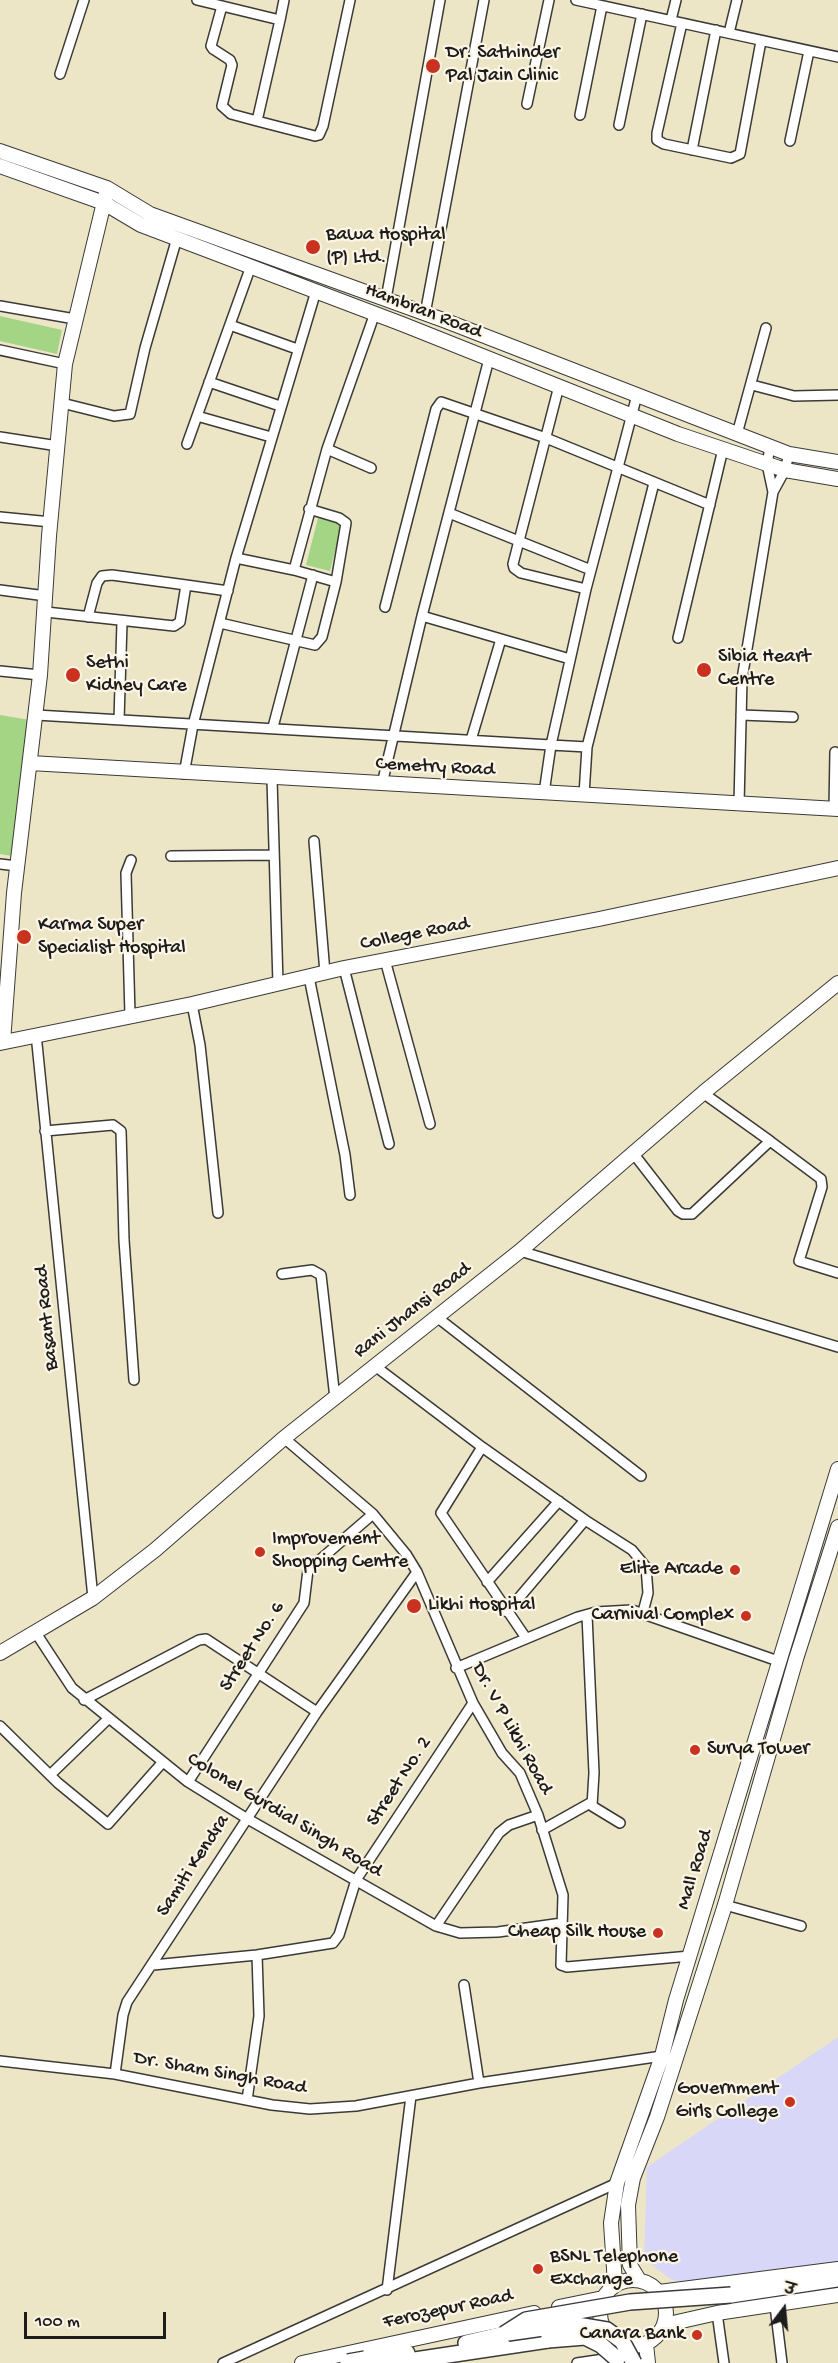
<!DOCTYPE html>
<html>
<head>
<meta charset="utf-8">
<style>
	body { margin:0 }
	#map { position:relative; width:838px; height:2363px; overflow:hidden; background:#ece6c7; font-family:"Gochi Hand","Playpen Sans Deva",sans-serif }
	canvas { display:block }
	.north { position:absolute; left:754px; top:2279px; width:60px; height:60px; -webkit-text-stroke:4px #fcf5e5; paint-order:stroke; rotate:16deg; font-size:16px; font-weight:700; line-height:24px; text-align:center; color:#1c1c1c }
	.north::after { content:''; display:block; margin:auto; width:21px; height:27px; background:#1c1c1c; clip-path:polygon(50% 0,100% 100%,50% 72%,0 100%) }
	.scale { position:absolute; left:24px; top:2312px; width:142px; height:27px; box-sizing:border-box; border:3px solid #1c1c1c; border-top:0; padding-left:8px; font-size:18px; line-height:21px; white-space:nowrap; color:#1c1c1c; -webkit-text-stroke:4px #fcf5e5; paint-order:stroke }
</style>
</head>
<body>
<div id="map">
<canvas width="838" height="2363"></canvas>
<div class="north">उ</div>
<div class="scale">100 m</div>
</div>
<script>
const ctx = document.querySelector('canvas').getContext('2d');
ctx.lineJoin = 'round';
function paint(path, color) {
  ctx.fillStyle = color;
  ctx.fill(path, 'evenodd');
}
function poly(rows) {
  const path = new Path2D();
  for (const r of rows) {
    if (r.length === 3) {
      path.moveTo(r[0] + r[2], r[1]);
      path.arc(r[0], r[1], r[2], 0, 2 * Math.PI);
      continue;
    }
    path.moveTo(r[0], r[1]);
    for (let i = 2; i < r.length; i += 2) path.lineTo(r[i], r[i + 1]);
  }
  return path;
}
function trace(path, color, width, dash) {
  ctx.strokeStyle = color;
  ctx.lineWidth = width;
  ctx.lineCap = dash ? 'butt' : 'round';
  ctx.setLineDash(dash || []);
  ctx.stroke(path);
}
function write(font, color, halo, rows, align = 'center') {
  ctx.font = font + ' "Gochi Hand",sans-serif';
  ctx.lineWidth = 4.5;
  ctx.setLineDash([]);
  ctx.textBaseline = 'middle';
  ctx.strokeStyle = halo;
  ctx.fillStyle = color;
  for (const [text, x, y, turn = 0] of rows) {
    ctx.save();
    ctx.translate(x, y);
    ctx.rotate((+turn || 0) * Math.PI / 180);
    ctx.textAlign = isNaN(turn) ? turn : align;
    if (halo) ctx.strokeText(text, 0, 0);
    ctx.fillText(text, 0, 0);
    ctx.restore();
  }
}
paint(poly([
	[838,2037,838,2262,699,2285,672,2280,644,2259,647,2167]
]), '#d9d7f8');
paint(poly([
	[0,316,62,330,57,354,0,341],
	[318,518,342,524,330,571,306,565],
	[0,715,30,720,12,856,0,854]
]), '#a3d584');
const street = poly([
	[197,0,280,20,257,121,315,136,319,135,323,126,350,0],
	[576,0,838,57],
	[222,6,211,46,213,49,230,60,232,65,222,106,231,114,257,121],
	[280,20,284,0],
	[671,20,676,0],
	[682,23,657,133,657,140,664,144,731,158,740,154,761,41],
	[729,33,737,0],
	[60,74,84,0],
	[527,104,549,0],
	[580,115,602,6],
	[619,125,642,14],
	[790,141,809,51],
	[692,150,716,30],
	[386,299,440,0],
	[0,306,75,319],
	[425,314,484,0],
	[230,325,297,349],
	[0,350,65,364],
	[209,382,280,406],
	[752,385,794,396,838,395],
	[62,403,114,416,130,414,145,348,177,238],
	[197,416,271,437],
	[737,434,766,328],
	[0,437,58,446],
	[187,444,251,266],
	[770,447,767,464,773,492],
	[327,449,371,468],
	[449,513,591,570,586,589],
	[0,517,51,522],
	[236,558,294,570,327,449,375,313],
	[294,570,336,582,346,523,339,518,309,509],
	[591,570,637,395],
	[0,590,46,596],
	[385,607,436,409,441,402,546,438,710,505],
	[46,612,174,626,180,622,186,585,228,591],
	[422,616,501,639],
	[88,617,97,583,102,576,112,575,186,585],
	[220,623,315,645,322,637,336,582],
	[678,638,723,449],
	[0,671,40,675],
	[36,715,551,745,586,589,521,573,514,568,513,564,559,386],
	[741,715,793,717],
	[119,720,122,622],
	[273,727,313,575],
	[471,740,501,639,570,659],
	[184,774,193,725,236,558,316,291],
	[272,779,278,984],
	[382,784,422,616,489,359],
	[544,793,551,745,587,747,654,483],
	[584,795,587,747],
	[739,804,742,679,773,492,785,470,789,454],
	[834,809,835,752],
	[314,841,325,973],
	[171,856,274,855],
	[0,864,17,866],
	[385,960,430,1124],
	[344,968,389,1144],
	[309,977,345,1155,350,1195],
	[192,1004,200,1045,218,1213],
	[130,1015,126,873,131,860],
	[36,1034,93,1598],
	[45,1131,113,1125,121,1131,124,1240,134,1380],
	[770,1141,821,1179,822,1187,799,1261,838,1273],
	[633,1153,678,1211,683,1214,692,1214,770,1141,703,1093],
	[520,1251,838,1347],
	[282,1274,312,1270,321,1275,335,1398],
	[438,1318,641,1476],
	[375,1366,482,1447,441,1513,526,1638],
	[284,1438,373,1514,406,1554,417,1572,473,1703,502,1753,520,1773,538,1815,563,1895,561,1965,567,1967,690,1956],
	[482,1447,585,1520,507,1612],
	[585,1520,632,1550,646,1567,648,1593,643,1612],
	[487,1582,559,1501],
	[587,1615,594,1773,592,1806,620,1823],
	[36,1633,72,1688,188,1782,246,1818,436,1926,460,1933,498,1932,562,1923],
	[456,1668,578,1617,596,1612,632,1610,778,1661],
	[84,1700,199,1640,206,1639,317,1712],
	[0,1726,58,1783,108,1824,162,1763],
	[50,1775,108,1719],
	[188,1782,304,1603,308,1570,373,1514],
	[542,1830,592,1802],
	[725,1905,801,1926],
	[436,1926,499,1833,509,1825,538,1815],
	[153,1965,257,1955,333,1943,339,1935,356,1880,473,1703],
	[464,1985,479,2083],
	[0,2061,115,2074,272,2105,310,2109,356,2106,479,2083,662,2056],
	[115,2074,123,2015,127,2002,317,1712,417,1572],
	[247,2100,259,2016,257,1955],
	[387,2290,411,2096],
	[775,2306,782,2363],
	[717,2313,724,2363],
	[223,2363,617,2183],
	[577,2363,611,2358]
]);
const secondary = poly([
	[0,151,107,188,150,214,446,321,789,454,838,462],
	[0,166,104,203,141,225,402,324,678,434,785,470,838,479],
	[30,763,838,809],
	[3,1042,14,893,40,675,49,536,65,364,106,194],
	[0,1043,192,1004,344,968,599,919,838,868],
	[0,1653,93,1598,155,1550,284,1438,520,1251,703,1093,838,983],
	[633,2313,33],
	[639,2280,630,2265,628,2205,633,2178,657,2117,725,1905,796,1659,838,1527],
	[615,2284,611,2223,617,2183,662,2056,676,2000,838,1469],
	[659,2292,838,2269],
	[559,2307,603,2298],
	[664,2325,717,2313,838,2295],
	[646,2344,648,2363],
	[302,2363,534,2313]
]);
const primary = poly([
	[731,2295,838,2279],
	[466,2343,504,2334],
	[365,2359,407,2353],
	[395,2363,548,2340]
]);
trace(street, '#3b3a36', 12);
trace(secondary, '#3b3a36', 16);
trace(primary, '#3b3a36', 18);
trace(street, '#fff', 9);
trace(secondary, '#fff', 14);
trace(primary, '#fff', 15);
const primaryBridge = poly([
	[508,2333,571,2324,607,2330,622,2341,634,2363],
	[504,2334,526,2320,630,2302,731,2295],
	[548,2340,585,2337,601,2345,617,2359],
	[348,2362,365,2359]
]);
trace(primaryBridge, '#3b3a36', 18, []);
trace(primaryBridge, '#fff', 15);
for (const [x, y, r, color] of [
	[433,66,8,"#c8321e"],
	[313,247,8,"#c8321e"],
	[704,670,8,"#c8321e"],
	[73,675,8,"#c8321e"],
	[24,937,8,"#c8321e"],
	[260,1552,6,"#c8321e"],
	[735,1570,6,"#c8321e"],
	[414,1606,8,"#c8321e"],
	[746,1616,6,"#c8321e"],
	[695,1750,6,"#c8321e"],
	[658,1933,6,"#c8321e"],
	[790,2102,6,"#c8321e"],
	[538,2269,6,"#c8321e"],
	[697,2335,6,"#c8321e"]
]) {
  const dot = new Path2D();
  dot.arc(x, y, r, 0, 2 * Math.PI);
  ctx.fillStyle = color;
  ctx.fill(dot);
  trace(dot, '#fcf5e5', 2);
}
write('20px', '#1c1c1c', '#fcf5e5', [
	["Dr. Sathinder",446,54],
	["Pal Jain Clinic",446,77],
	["Bawa Hospital",326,236],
	["(P) Ltd.",326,259],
	["Sibia Heart",718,658],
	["Centre",718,681],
	["Sethi",86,664],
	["Kidney Care",86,687],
	["Karma Super",38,926],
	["Specialist Hospital",38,949],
	["Improvement",272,1540],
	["Shopping Centre",272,1563],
	["Elite Arcade",723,1570,"right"],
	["Likhi Hospital",428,1606],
	["Carnival Complex",734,1616,"right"],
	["Surya Tower",707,1750],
	["Cheap Silk House",646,1933,"right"],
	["Government",778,2090,"right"],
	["Girls College",778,2113,"right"],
	["BSNL Telephone",550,2258],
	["Exchange",550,2281],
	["Canara Bank",685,2335,"right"]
], 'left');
write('20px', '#1c1c1c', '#fcf5e5', [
	["Hambran Road",423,312,21],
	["Cemetry Road",435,768,3],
	["College Road",415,935,-11],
	["Rani Jhansi Road",413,1311,-38],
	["Basant Road",48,1318,-96],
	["Street No. 6",253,1647,-57],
	["Dr. V P Likhi Road",511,1729,61],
	["Street No. 2",400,1782,-57],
	["Colonel Gurdial Singh Road",284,1816,31],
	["Samiti Kendra",194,1866,-57],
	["Mall Road",696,1870,-73],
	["Dr. Sham Singh Road",220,2074,10],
	["Ferozepur Road",448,2310,-12]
]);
</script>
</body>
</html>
